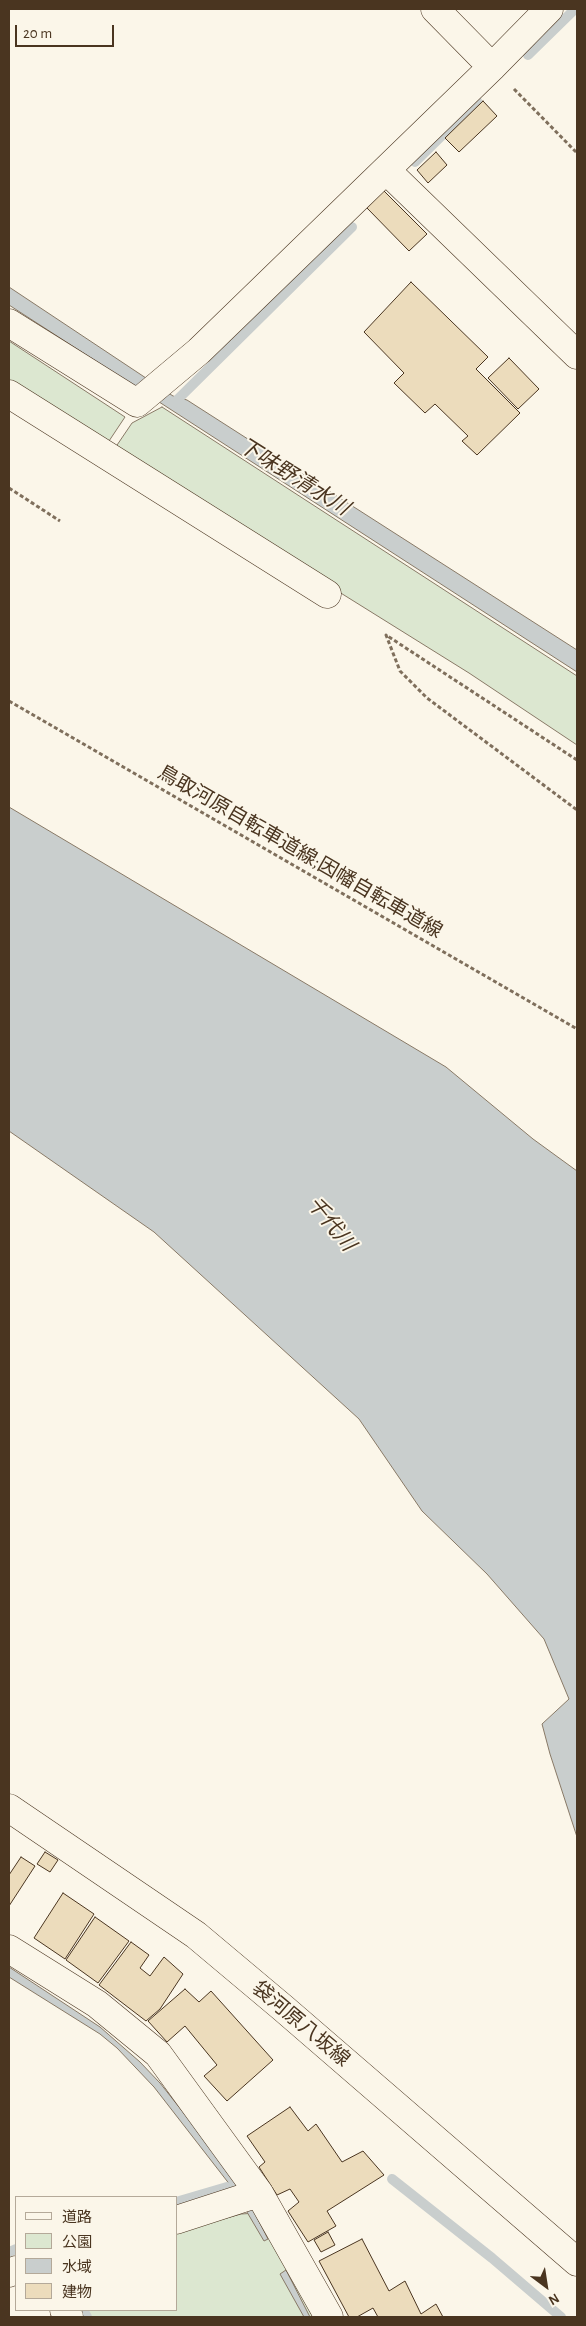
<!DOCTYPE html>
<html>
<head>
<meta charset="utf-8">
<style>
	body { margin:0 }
	#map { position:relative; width:586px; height:2326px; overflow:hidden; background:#fbf6e9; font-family:"Alegreya Sans","Noto Sans JP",sans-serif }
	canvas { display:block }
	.frame { position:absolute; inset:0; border:10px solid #4a3520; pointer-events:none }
	.legend { position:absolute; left:15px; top:2196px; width:162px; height:115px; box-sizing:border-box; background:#fbf6e9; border:1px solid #b4a999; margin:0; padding:6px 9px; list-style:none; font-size:15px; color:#4a3520 }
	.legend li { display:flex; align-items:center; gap:10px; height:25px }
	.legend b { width:25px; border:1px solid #b4a999 }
	.north { position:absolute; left:521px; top:2261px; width:50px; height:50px; -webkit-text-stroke:4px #fbf6e9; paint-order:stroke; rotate:149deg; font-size:14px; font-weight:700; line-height:20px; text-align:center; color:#4a3520 }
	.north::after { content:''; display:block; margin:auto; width:18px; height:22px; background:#4a3520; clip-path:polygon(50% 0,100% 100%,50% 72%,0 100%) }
	.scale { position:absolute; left:15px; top:25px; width:99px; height:22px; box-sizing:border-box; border:2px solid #4a3520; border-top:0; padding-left:6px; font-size:15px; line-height:18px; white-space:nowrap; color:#4a3520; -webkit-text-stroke:4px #fbf6e9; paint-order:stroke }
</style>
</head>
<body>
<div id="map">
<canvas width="586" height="2326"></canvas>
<div class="frame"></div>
<ul class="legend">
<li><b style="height:6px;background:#fbf6e9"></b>道路</li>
<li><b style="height:14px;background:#dce7d0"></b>公園</li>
<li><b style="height:14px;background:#c9cecd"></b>水域</li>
<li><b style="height:14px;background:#ecdcbc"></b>建物</li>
</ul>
<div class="north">N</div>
<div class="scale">20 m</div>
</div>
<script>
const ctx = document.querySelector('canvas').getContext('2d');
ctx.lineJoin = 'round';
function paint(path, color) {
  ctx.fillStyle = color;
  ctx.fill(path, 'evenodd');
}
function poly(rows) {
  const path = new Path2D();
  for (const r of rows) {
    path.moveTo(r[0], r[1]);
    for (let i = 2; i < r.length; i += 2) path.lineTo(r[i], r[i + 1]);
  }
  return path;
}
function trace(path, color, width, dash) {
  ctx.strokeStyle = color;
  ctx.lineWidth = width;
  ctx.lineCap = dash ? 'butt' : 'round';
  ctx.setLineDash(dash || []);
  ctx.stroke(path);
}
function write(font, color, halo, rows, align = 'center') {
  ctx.font = font + ' "Alegreya Sans","Noto Sans JP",sans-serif';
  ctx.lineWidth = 4;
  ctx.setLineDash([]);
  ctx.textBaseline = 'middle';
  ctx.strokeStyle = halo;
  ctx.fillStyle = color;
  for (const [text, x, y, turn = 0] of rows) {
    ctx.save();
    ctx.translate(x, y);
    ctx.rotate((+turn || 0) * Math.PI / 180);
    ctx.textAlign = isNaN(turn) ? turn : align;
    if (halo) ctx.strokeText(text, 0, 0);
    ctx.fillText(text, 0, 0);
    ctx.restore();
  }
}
const green = poly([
	[9,341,125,417,105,447,9,386,9,341],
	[162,407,577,676,577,745,469,673,113,451,132,423,162,407],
	[257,2213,313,2317,79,2317,74,2310,176,2310,176,2232,241,2214,257,2213]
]);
paint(green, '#dce7d0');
trace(green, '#887966', 1);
const water = poly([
	[9,287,173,396,187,400,577,650,577,672,9,305,9,287],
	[9,807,446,1067,533,1139,577,1171,577,1837,550,1754,542,1724,569,1699,544,1639,487,1574,422,1511,359,1419,154,1232,9,1131,9,807],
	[9,1967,100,2027,140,2062,160,2083,240,2184,268,2239,264,2241,234,2190,154,2087,117,2048,100,2034,9,1977,9,1967],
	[286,2270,310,2317,304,2317,280,2274,286,2270]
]);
paint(water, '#c9cecd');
trace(water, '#887966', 1);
trace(poly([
	[528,55,575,9],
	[415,162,477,101],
	[174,403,352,227],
	[392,2179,492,2258,561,2317],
	[176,2202,227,2187],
	[9,2252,16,2249],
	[83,2310,87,2317]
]), '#c9cecd', 10);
const building = poly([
	[483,101,497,116,459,152,445,138,483,101],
	[436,152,447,165,428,183,417,170,436,152],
	[384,191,427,234,409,251,367,208,384,191],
	[411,282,488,357,476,369,520,413,477,455,462,441,468,436,435,404,425,413,394,383,404,373,364,332,411,282],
	[509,358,539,389,518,409,488,378,509,358],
	[45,1852,58,1860,50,1872,37,1864,45,1852],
	[21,1857,35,1866,9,1906,9,1875,21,1857],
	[63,1893,94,1914,65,1959,34,1938,63,1893],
	[95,1917,129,1941,98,1983,66,1960,95,1917],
	[131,1942,149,1955,140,1968,150,1976,164,1957,183,1974,160,2009,146,2021,99,1985,131,1942],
	[185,1989,199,2002,211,1991,273,2060,227,2101,204,2076,217,2065,185,2026,167,2042,148,2021,185,1989],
	[290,2107,308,2131,316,2124,342,2162,363,2151,384,2175,327,2211,336,2226,308,2242,288,2211,299,2202,290,2189,277,2195,259,2167,265,2162,247,2136,290,2107],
	[328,2232,335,2245,321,2252,314,2240,328,2232],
	[362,2239,389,2291,405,2281,421,2314,436,2304,443,2317,378,2317,373,2308,357,2317,349,2317,319,2261,362,2239]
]);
paint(building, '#ecdcbc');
trace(building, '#4a3520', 1);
const minor = poly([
	[435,9,492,67],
	[386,170,577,355],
	[9,323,137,403,199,351,492,67,549,9],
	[9,394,327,594],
	[9,1949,97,2004,158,2054,259,2193,329,2317],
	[176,2220,259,2193],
	[9,2273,16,2270],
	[64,2310,69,2317]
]);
const secondary = poly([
	[9,1808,196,1935,283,2008,577,2262]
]);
trace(minor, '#4a3520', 29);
trace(secondary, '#4a3520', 29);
trace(poly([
	[514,89,577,153],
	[9,488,60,521],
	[9,701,577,1029],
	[577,760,386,635,400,671,427,698,577,810]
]), '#7f6f5c', 3, [4, 2.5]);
trace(minor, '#fbf6e9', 28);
trace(secondary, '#fbf6e9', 28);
write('20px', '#4a3520', '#fbf6e9', [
	["鳥取河原自転車道線;因幡自転車道線",300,852,30],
	["袋河原八坂線",301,2024,40]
]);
write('italic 21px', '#4a3520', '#fbf6e9', [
	["下味野清水川",294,477,32],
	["千代川",331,1224,51]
]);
</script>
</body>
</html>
